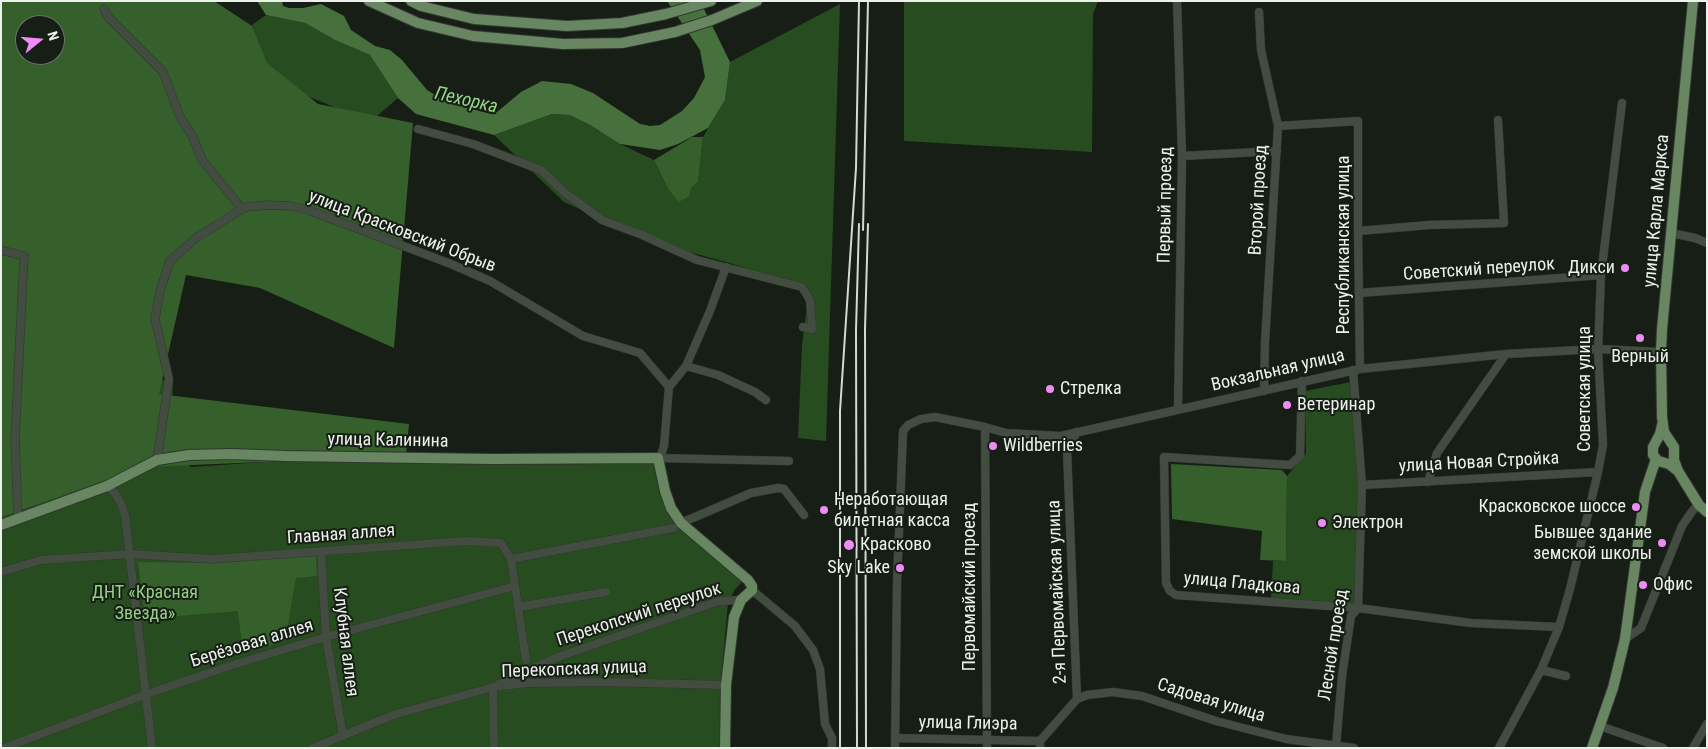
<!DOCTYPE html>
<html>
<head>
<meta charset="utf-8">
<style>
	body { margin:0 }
	#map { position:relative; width:1708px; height:749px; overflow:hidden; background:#161e15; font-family:"Roboto Condensed",sans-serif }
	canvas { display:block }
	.frame { position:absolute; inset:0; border:2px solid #ecf2eb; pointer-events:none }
	.north { position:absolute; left:15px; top:15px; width:50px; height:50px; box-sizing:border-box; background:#161e15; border:1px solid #6c736b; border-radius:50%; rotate:73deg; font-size:14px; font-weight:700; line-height:20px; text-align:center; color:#ecf2eb }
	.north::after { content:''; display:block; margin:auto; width:18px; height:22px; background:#ef8bf6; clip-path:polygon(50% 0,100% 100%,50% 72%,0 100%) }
</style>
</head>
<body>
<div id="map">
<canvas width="1708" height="749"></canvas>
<div class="frame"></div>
<div class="north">N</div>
</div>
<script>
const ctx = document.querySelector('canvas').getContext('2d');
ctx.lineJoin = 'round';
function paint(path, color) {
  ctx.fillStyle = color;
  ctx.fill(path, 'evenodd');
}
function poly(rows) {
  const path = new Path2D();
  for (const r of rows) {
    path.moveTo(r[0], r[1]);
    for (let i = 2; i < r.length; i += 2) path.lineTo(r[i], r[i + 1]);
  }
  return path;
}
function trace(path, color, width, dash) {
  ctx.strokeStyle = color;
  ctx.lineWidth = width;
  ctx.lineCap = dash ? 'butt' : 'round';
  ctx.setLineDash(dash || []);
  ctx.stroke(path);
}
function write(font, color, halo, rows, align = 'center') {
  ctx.font = font + ' "Roboto Condensed",sans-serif';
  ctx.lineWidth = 4;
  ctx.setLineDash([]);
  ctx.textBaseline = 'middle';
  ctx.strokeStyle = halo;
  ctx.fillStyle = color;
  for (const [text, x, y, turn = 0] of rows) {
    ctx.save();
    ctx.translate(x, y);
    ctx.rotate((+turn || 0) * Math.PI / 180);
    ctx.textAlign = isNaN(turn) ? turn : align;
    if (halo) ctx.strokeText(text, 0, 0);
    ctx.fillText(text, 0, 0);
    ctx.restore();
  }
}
paint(poly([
	[904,1,1098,1,1093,14,1092,152,904,141],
	[840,4,826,441,798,438,802,345,807,306,801,287,733,264,653,242,564,202,494,135,552,114,570,115,590,125,620,144,654,160,668,189,691,188,698,182,703,137,725,100,730,62],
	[266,15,305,23,335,40,370,55,398,98,370,122,264,78,252,25],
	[1,256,11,390,173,379,171,448,191,467,264,462,655,462,656,476,667,510,676,522,742,582,735,589,728,603,721,680,721,748,1,748],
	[1351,382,1359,486,1354,605,1271,599,1273,561,1286,561,1287,476,1306,453,1305,391]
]), '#274c1f');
paint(poly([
	[1,1,214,1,252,26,267,63,318,104,413,123,394,348,260,288,186,275,159,394,409,424,406,456,145,467,1,517],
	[25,25,55,25,55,55,25,55],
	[692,137,703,137,698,182,691,188,689,196,679,202,668,189,654,160],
	[1171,464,1282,470,1287,476,1286,561,1260,560,1262,531,1172,519],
	[316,555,317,576,296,578,285,641,243,653,238,611,145,619,138,562,212,563]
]), '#355f2b');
paint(poly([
	[257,1,282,1,283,6,289,8,303,8,321,4,344,16,351,30,375,46,390,50,402,60,427,90,446,102,491,114,497,112,521,92,542,81,571,84,593,93,640,124,650,126,660,125,682,111,694,98,705,77,700,50,667,1,700,1,730,62,725,100,708,128,678,144,660,150,620,144,590,125,570,115,552,114,494,135,416,114,398,98,370,55,335,40,305,23,266,15]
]), '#46713c');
const minor = poly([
	[1177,1,1182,156,1178,409],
	[104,9,109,18,163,72,180,117,193,137,202,160,242,209],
	[1259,12,1261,50,1278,126,1265,342,1264,391],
	[1278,126,1358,121,1358,231,1360,369],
	[418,129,473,144,541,170,564,192,602,220,640,234,697,260,802,287,810,300,812,329,803,327],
	[1182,156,1277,151],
	[1358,231,1429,225,1504,223,1498,120],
	[1671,233,1695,238,1707,243],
	[1,250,24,256,15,438,18,519],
	[1359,293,1601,275],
	[686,366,718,375,755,392,766,400],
	[1302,381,1300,456,1290,465,1164,457,1166,583,1170,591,1176,595,1358,608,1471,623,1559,627],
	[985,427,987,748],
	[1061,436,1067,450,1077,699],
	[1067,450,1077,432],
	[658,458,661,455,664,446,669,387,686,366,710,311,726,267],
	[658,458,789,461],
	[157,460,169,379,155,319,160,291,170,261,196,238,242,209,247,207,268,205,291,206,311,211,451,264,490,281,583,336,640,353,669,387],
	[1428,482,1437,453,1506,354],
	[1362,485,1598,472],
	[107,486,115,493,121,504,125,515,152,748],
	[681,523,751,493,778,488,784,489,804,515],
	[321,551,326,637,343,736],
	[511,559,526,660],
	[1,572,41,560,130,554,212,559,466,541,501,543,511,559,673,528],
	[752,590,795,626,813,650,820,669,825,724,832,738,832,748],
	[518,607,606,592],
	[1625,639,1641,628,1682,526,1693,510,1699,505],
	[1541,670,1566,676],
	[499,684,558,657,719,601,741,600],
	[493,687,494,748],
	[1600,726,1663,748],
	[895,738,1040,741],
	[1336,746,1342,676,1351,616,1358,608,1362,485,1353,370],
	[4,748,147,694,232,665,326,637,515,586],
	[313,748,393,715,493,687,527,683,604,682,726,685],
	[895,748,897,583,903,431,908,425,921,419,935,417,985,427,1006,433,1061,436,1360,369,1506,354,1598,349,1661,352],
	[1040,748,1040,741,1077,699,1087,695,1113,692,1142,696,1216,721,1286,739,1354,748],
	[1499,748,1541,670,1559,627,1570,589,1598,472,1603,445,1598,351,1601,275,1622,103],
	[1693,748,1707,724]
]);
const major = poly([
	[369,1,418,23,473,36,563,44,622,43,675,32,712,20,757,1],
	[411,1,421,6,474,19,567,26,622,23,666,14,711,1],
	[1693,1,1662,329,1661,352,1662,417,1664,432,1674,447,1674,460,1678,471,1699,505,1707,512],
	[1662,425,1660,434,1653,447,1653,455,1658,461,1669,464,1678,471],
	[1,525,107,486,157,460,189,455,231,454,285,456,493,459,658,458,665,491,671,508,681,523,748,580,752,586,752,590,741,600,734,617,726,685,725,748],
	[1592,748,1613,688,1625,639,1645,492,1656,459]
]);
trace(minor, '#323731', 9);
trace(major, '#323731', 12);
trace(minor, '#434c41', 8);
trace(major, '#688661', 10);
trace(poly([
	[863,230,868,1],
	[840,748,840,411,856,168,859,1],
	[857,748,856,330,859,224],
	[866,748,865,329,868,224]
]), '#d4dad3', 2);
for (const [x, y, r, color] of [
	[1625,268,5,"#ef8bf6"],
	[1640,338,5,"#ef8bf6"],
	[1050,389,5,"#ef8bf6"],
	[1287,405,5,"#ef8bf6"],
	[993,446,5,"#ef8bf6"],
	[1636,507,5,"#ef8bf6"],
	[824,510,5,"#ef8bf6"],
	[1322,523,5,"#ef8bf6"],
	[1662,543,5,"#ef8bf6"],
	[849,545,6,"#ef8bf6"],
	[900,568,5,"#ef8bf6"],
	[1643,585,5,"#ef8bf6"]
]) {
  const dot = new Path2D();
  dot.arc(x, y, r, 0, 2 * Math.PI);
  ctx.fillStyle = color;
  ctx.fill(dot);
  trace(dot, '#161e15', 2);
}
write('18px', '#ecf2eb', '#161e15', [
	["Второй проезд",1259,200,-87],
	["Первый проезд",1166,205,-89],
	["улица Карла Маркса",1657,211,-85],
	["улица Красковский Обрыв",402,232,21],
	["Республиканская улица",1344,245,-90],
	["Советский переулок",1479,270,-4],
	["Вокзальная улица",1278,371,-13],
	["Советская улица",1585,389,-90],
	["улица Калинина",388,441,1],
	["улица Новая Стройка",1479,463,-3],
	["Главная аллея",341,535,-4],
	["улица Гладкова",1242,584,5],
	["Первомайский проезд",970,587,-90],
	["2-я Первомайская улица",1058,592,-92],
	["Перекопский переулок",639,615,-18],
	["Клубная аллея",345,642,83],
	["Берёзовая аллея",252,644,-17],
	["Лесной проезд",1334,645,-81],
	["Перекопская улица",574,670,-2],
	["Садовая улица",1211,701,17],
	["улица Глиэра",968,724,1]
]);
write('18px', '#ecf2eb', '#161e15', [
	["Дикси",1615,268,"right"],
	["Верный",1640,357,"center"],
	["Стрелка",1060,389],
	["Ветеринар",1297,405],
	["Wildberries",1003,446],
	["Неработающая",834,500],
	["билетная касса",834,521],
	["Красковское шоссе",1626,507,"right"],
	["Электрон",1332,523],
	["Бывшее здание",1652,533,"right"],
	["земской школы",1652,554,"right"],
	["Красково",860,545],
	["Sky Lake",890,568,"right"],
	["Офис",1653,585]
], 'left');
write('18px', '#93d284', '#161e15', [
	["ДНТ «Красная",145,593],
	["Звезда»",145,614]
]);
write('italic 19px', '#96d588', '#161e15', [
	["Пехорка",466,101,13]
]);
</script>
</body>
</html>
